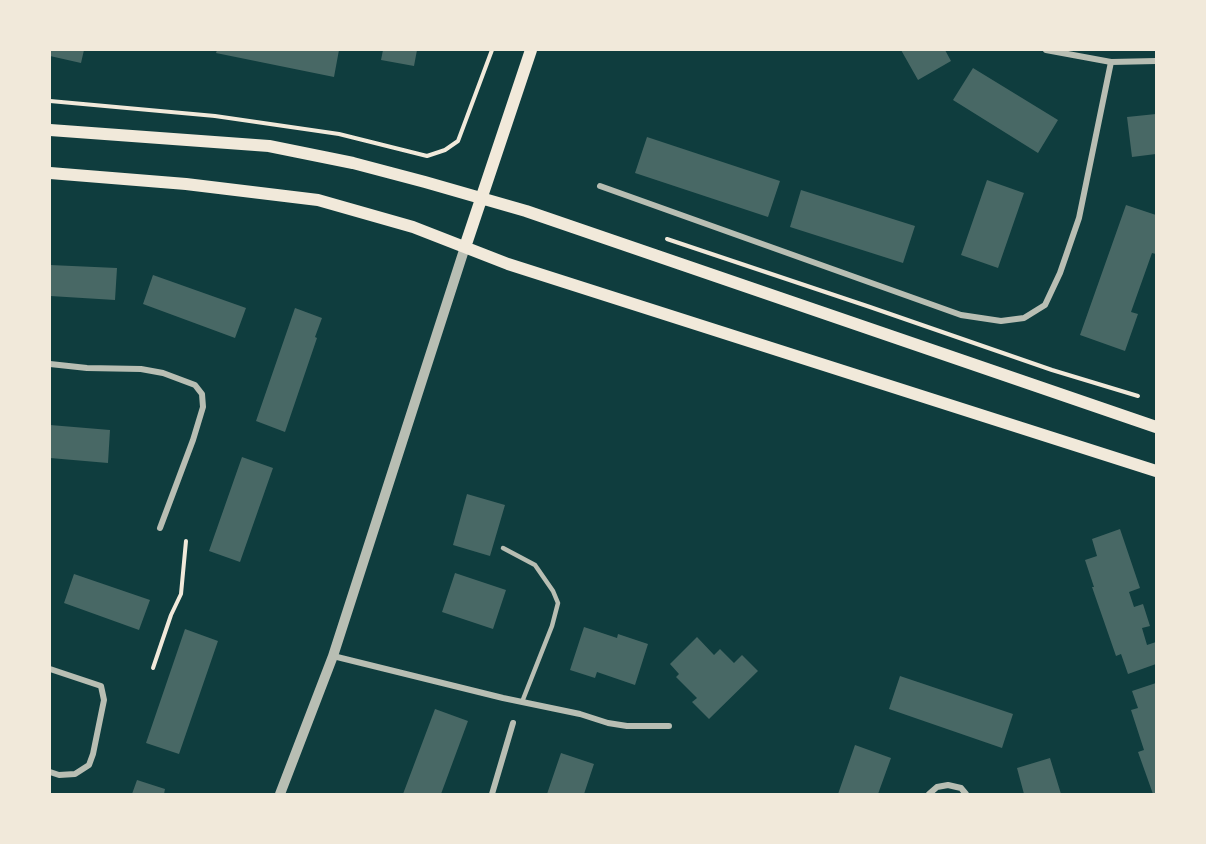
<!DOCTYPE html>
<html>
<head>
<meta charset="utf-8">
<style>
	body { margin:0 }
	#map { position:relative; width:1206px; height:844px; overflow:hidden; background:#0f3d3e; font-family:"Varela Round",sans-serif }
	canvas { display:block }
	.frame { position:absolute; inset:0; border:51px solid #f1e9da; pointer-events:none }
</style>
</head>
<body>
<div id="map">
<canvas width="1206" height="844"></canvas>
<div class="frame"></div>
</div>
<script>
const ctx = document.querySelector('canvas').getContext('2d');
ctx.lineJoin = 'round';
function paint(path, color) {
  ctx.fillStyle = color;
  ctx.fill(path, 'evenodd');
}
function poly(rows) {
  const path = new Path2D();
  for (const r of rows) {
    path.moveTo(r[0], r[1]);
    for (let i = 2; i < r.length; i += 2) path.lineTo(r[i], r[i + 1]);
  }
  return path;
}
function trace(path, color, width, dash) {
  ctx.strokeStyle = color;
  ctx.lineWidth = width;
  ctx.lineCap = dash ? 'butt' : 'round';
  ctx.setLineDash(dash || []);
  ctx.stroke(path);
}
paint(poly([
	[50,50,84,50,81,63,50,56],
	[217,50,339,50,334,77,216,53],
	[383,50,417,50,414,66,381,60],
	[901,50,945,50,951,61,918,80],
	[973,68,1058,120,1038,153,953,100],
	[1156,114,1156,154,1132,157,1127,117],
	[647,137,780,181,768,217,635,173],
	[987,180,1024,193,998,268,961,255],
	[801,190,915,226,903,263,790,227],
	[1126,205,1156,215,1156,254,1152,253,1131,312,1138,314,1125,351,1080,335],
	[50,265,117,268,115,300,50,296],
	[153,275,246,308,235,338,143,304],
	[295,308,322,318,315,337,317,338,285,432,256,421],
	[50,425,110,430,108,463,50,458],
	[242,457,273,468,240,562,209,551],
	[467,494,505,505,490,556,453,545],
	[1120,529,1140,588,1129,592,1134,607,1143,604,1150,626,1142,628,1147,645,1156,642,1156,664,1128,674,1121,654,1116,656,1092,587,1094,587,1085,560,1097,556,1092,539],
	[455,573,506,590,493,629,442,612],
	[74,574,150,600,139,630,64,603],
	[584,627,617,638,618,634,648,644,635,685,597,672,595,678,570,670],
	[185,629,218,641,179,754,146,743],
	[697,637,714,655,720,649,734,663,742,655,758,671,709,719,692,702,697,698,676,677,679,674,670,664],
	[900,676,1013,714,1002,748,889,709],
	[1156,683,1156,794,1153,794,1138,752,1144,750,1131,710,1138,708,1132,691],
	[435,709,468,721,441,794,403,794],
	[855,745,891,758,878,794,838,794],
	[561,753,594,764,584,794,547,794],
	[1050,758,1061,794,1024,794,1017,768],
	[137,780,165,789,164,794,132,794]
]), '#486865');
trace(poly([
	[50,101,215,116,339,134,427,156,445,150,458,141,492,50],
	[667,239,870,307,1052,370,1138,396],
	[153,668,171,615,181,594,186,541]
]), '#f1e9da', 4);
trace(poly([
	[503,548,535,565,553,591,558,603,552,626,522,702]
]), '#b8beb3', 4.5);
trace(poly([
	[1046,50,1111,62,1156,61],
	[600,186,961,315,1001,321,1024,318,1045,305,1060,273,1079,218,1111,62],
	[50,364,87,368,141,369,163,373,195,385,202,394,203,407,193,440,160,528],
	[333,656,503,698,580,714,608,723,627,726,669,726],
	[50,669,101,686,104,700,93,754,89,765,75,774,59,775,50,772],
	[492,794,513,723],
	[929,794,937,787,948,785,961,788,966,794]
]), '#b8beb3', 6);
trace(poly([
	[280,794,333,656,465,247]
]), '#b8beb3', 10);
trace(poly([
	[50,130,269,146,353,163,425,182,526,211,1156,427],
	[50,173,186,184,318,200,413,227,508,264,1156,471],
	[465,247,531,50]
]), '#f1e9da', 12);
</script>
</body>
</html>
